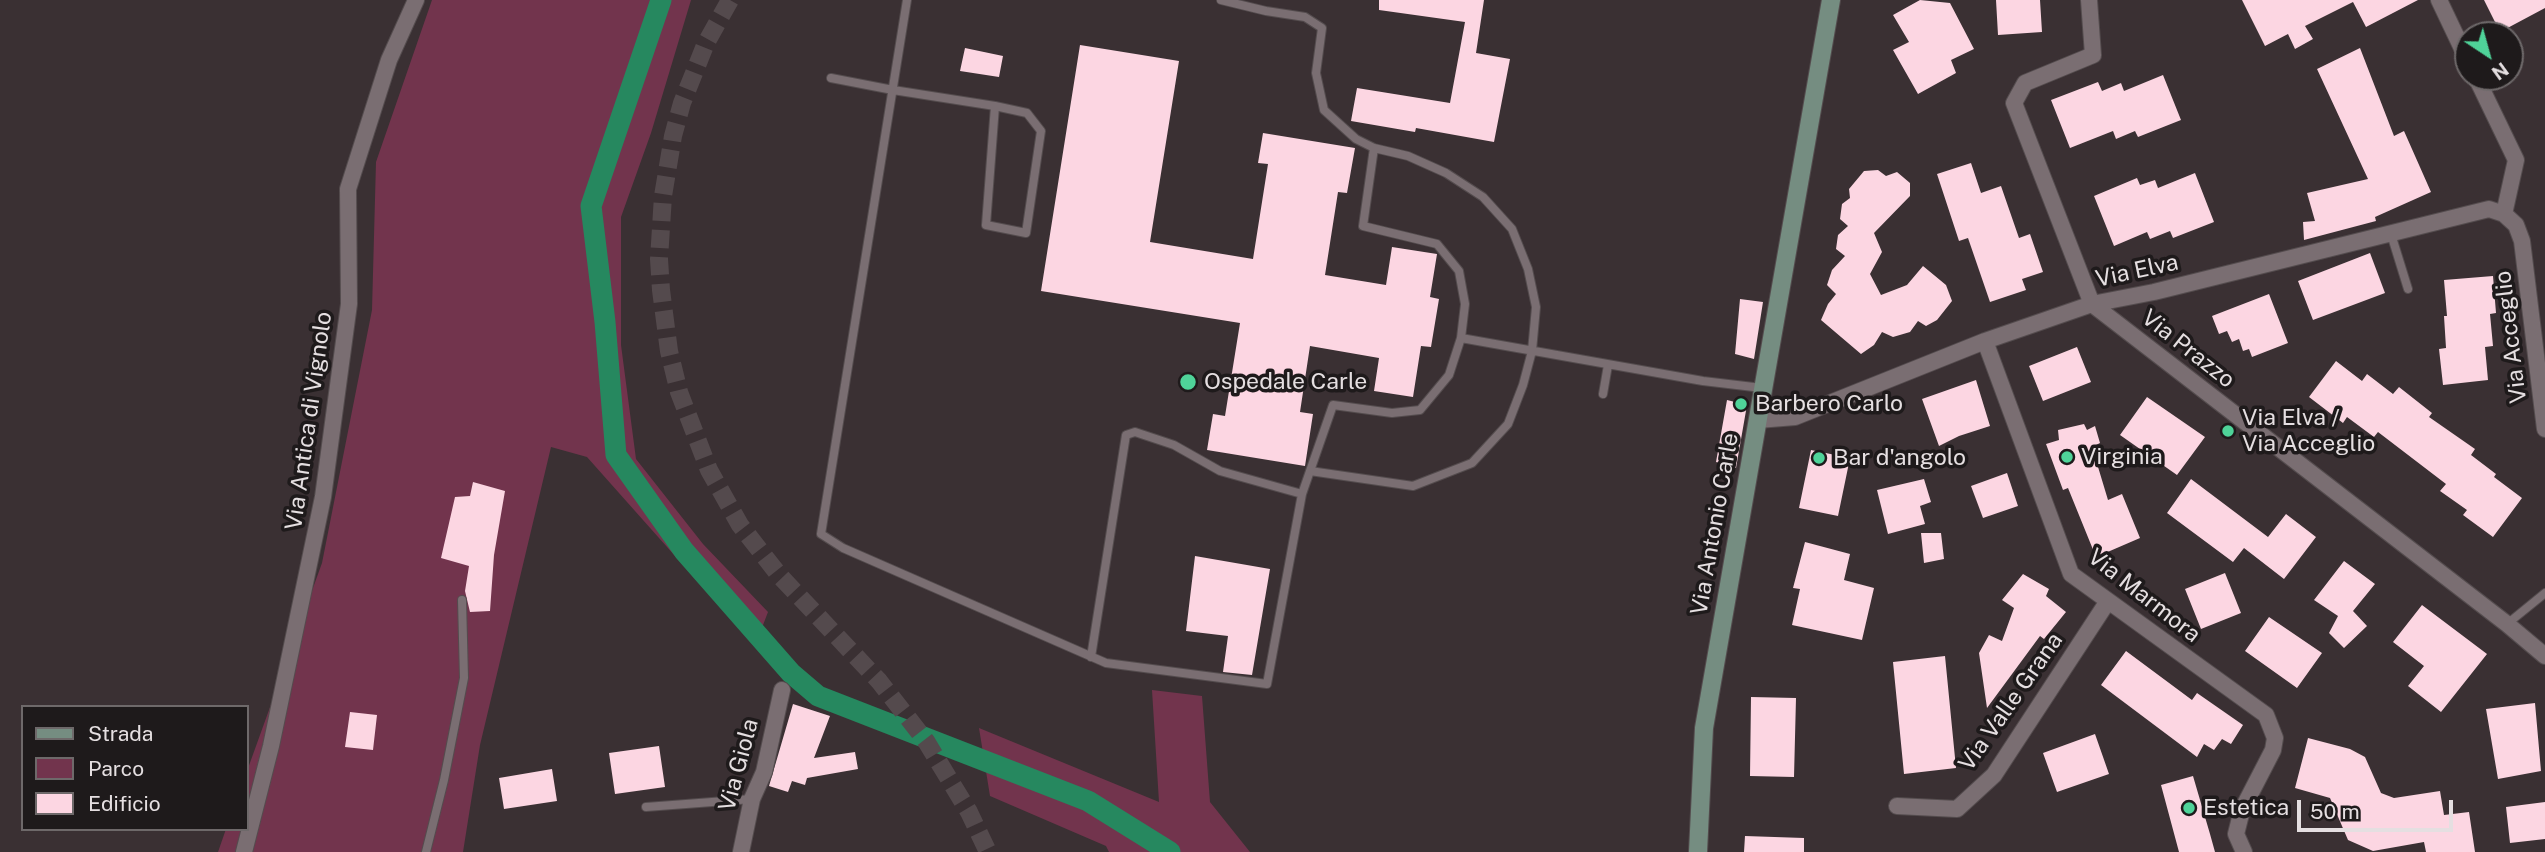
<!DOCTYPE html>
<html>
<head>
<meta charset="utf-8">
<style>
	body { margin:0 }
	#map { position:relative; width:2545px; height:852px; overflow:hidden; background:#3a3033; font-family:"Public Sans",sans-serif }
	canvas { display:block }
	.legend { position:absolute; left:21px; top:705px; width:228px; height:126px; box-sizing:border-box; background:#1e1a1b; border:2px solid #6e696a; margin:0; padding:9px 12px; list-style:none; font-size:21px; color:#e5dfe1 }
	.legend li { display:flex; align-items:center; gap:14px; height:35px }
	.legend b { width:35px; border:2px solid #6e696a }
	.north { position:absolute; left:2454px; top:21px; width:70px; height:70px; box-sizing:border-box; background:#1e1a1b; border:2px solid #6e696a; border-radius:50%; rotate:144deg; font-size:19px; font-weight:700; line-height:28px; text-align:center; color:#e5dfe1 }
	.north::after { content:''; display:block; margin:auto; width:24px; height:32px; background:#4fd399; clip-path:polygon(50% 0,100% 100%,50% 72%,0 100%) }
	.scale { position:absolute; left:2297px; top:800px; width:156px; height:32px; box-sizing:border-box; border:4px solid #e5dfe1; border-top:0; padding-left:9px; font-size:21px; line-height:24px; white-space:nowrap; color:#e5dfe1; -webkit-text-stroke:5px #1e1a1b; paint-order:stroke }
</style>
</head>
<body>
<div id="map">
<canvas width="2545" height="852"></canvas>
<ul class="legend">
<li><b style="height:9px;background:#758d81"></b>Strada</li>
<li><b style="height:19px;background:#72344d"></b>Parco</li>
<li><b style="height:19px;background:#fcd6e2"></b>Edificio</li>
</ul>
<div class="north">N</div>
<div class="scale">50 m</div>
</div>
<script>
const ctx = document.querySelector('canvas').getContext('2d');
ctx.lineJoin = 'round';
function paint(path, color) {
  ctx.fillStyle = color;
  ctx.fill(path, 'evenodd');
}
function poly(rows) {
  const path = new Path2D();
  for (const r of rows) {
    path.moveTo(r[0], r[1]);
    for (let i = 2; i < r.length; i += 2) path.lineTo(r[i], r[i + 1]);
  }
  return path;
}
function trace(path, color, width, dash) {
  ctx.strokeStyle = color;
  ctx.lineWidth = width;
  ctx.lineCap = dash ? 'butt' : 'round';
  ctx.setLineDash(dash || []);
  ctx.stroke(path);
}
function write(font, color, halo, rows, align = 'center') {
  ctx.font = font + ' "Public Sans",sans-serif';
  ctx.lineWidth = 7;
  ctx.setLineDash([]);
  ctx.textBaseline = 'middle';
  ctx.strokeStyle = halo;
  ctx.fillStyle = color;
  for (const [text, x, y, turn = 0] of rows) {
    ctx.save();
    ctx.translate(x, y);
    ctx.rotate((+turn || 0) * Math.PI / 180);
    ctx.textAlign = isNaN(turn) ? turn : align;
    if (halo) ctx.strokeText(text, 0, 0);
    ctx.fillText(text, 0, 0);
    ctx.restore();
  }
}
paint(poly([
	[432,0,691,0,651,133,621,217,621,345,636,459,703,544,768,612,755,646,587,457,551,447,480,745,463,852,218,852,226,829,247,829,247,771,322,563,372,310,376,162],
	[1152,690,1202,696,1210,802,1250,852,1109,852,1106,846,990,796,979,728,1159,802]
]), '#72344d');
trace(poly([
	[661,0,591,206,605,322,616,455,684,551,791,673,818,696,1088,801,1170,852]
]), '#26885f', 21);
paint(poly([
	[1379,0,1484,0,1476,53,1510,59,1494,142,1416,128,1415,132,1351,121,1357,88,1450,103,1465,22,1379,10],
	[1920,0,1950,3,1974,49,1951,60,1956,73,1918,94,1893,50,1909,42,1893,15],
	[1996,0,2040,0,2042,32,1998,35],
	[2242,0,2418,0,2366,27,2353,2,2305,26,2313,39,2295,49,2288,34,2265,46],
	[2484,0,2545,0,2545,8,2500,32],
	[1080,45,1179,61,1150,242,1253,259,1268,164,1258,163,1263,133,1355,148,1347,193,1338,192,1325,275,1386,285,1392,247,1437,254,1430,297,1439,299,1431,347,1421,346,1413,397,1374,391,1379,358,1310,346,1300,412,1313,414,1305,466,1207,450,1213,414,1225,416,1240,323,1041,291],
	[965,48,1003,56,999,77,960,71],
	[2360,48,2394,136,2404,131,2431,192,2375,217,2376,221,2304,240,2303,222,2315,221,2307,193,2368,179,2317,69],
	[2163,75,2181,120,2138,137,2135,131,2116,139,2113,131,2070,148,2051,100,2098,82,2102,91,2121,83,2124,91],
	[1971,163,1981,193,2001,186,2019,238,2030,234,2043,272,2022,279,2026,290,1990,302,1968,238,1959,241,1937,174],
	[1878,170,1886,176,1897,172,1910,183,1910,196,1874,233,1882,252,1870,274,1881,295,1907,285,1923,266,1946,285,1952,301,1937,320,1926,326,1918,321,1910,332,1893,337,1882,332,1874,345,1861,354,1821,320,1828,304,1836,294,1827,285,1832,270,1845,256,1836,249,1838,235,1848,226,1840,219,1842,204,1850,198,1849,189,1864,171],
	[2195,173,2214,222,2173,238,2170,231,2150,239,2147,232,2114,246,2094,196,2137,178,2140,185,2155,180,2158,188],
	[2370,253,2385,293,2313,320,2298,281],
	[2493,276,2496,313,2490,314,2493,346,2485,347,2488,380,2443,385,2439,349,2446,348,2444,316,2447,316,2444,280],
	[2269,294,2288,343,2252,357,2249,349,2243,351,2239,339,2232,342,2227,331,2219,334,2212,316],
	[1740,299,1763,302,1754,359,1735,354],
	[2077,347,2091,382,2043,401,2029,366],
	[2336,361,2362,381,2367,374,2393,394,2399,387,2432,413,2429,417,2475,449,2471,455,2496,474,2494,477,2522,498,2493,537,2463,515,2467,510,2440,491,2446,484,2378,432,2374,437,2347,417,2343,423,2309,397],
	[1976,380,1990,426,1959,436,1939,446,1922,399],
	[2147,397,2205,437,2177,475,2120,435],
	[1727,400,1747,405,1736,468,1716,462],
	[2084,424,2087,430,2095,426,2100,443,2092,447,2108,500,2122,494,2140,538,2096,557,2068,488,2063,490,2046,444,2059,440,2058,430],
	[1811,450,1850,458,1838,516,1799,508],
	[2007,473,2018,506,1983,518,1971,486],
	[1924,479,1931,502,1920,506,1925,524,1888,534,1877,490],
	[2191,479,2268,537,2286,514,2316,537,2284,579,2244,548,2233,562,2167,513],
	[473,482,505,491,494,555,490,611,470,612,465,591,469,566,441,558,455,497,470,496],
	[1921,533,1941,533,1944,559,1924,563],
	[1805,542,1850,554,1844,580,1874,588,1862,640,1792,625,1800,589,1793,588],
	[1195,556,1270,569,1252,675,1223,672,1228,636,1186,631],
	[2344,561,2375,584,2353,611,2367,626,2344,648,2329,633,2338,616,2314,600],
	[2225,573,2241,613,2201,629,2185,589],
	[2023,574,2049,589,2046,596,2066,612,2044,639,2040,636,1987,708,1979,653,1989,635,2002,641,2014,608,2002,600],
	[2422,605,2487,654,2441,712,2408,686,2424,666,2393,642],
	[2269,617,2322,653,2297,688,2245,651],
	[2126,651,2192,700,2197,693,2243,725,2231,744,2222,739,2214,750,2204,744,2197,757,2101,685],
	[1945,656,1956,768,1904,774,1893,662],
	[1751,697,1796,698,1794,777,1750,776],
	[2535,703,2541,771,2498,779,2486,709],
	[793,704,830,716,814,758,855,752,858,769,807,778,805,785,792,781,788,792,769,786],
	[350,712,377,715,373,750,345,747],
	[2095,734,2109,774,2057,792,2043,753],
	[2308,738,2350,749,2365,757,2381,793,2394,798,2440,791,2444,815,2469,812,2475,852,2426,852,2424,842,2373,851,2348,840,2330,798,2295,788],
	[659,746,665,787,615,794,609,753],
	[552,769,557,801,504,809,499,778],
	[2193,776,2210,834,2215,852,2179,852,2161,785],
	[2545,802,2545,839,2510,843,2506,807],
	[1745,836,1804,838,1804,852,1744,852]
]), '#fcd6e2');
trace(poly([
	[730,0,706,43,682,103,673,136,663,196,659,259,661,290,669,351,679,392,709,470,740,525,779,575,879,681,926,741,969,812,988,852]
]), '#544a4d', 18, [18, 9]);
const lane = poly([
	[907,0,821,534,843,548,1106,663,1267,684,1302,494,1220,471,1174,445,1135,432,1126,435,1091,657],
	[1221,0,1266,11,1305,17,1322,28,1316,73,1324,110,1356,139,1374,148,1363,226,1437,244,1459,271,1465,304,1461,338,1703,381,1762,388],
	[831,78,893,90,995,106,1027,113,1041,131,1026,233,986,225,995,106],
	[2391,234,2408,289],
	[1603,394,1608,365],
	[1310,471,1413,486,1472,463,1508,424,1523,385,1532,351,1536,307,1528,269,1512,229,1483,197,1446,173,1408,156,1374,148],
	[1302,494,1333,405,1392,413,1420,410,1449,375,1461,338],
	[2507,624,2545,593],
	[646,807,752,799],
	[426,852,444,780,464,678,462,600]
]);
const street = poly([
	[2089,0,2093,55,2025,83,2014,103,2092,304,2507,624,2545,656],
	[2439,0,2468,61],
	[2476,77,2516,160,2504,214],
	[1985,341,2071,574,2266,715,2275,738,2273,750,2242,810,2236,834,2244,852],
	[1758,420,1795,417,1985,341,2092,304,2154,292,2489,209,2504,214,2516,225,2522,241,2545,429],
	[1897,806,1957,809,1994,775,2108,601],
	[244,852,271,746,323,497,349,304,348,189,389,60,416,0],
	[741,852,752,799,764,772,782,690]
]);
const secondary = poly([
	[1698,852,1704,728,1831,0]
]);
trace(lane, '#544c4e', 10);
trace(street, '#544c4e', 18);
trace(secondary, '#544c4e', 20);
trace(lane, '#7a6e72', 8);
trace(street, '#7a6e72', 16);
trace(secondary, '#758d81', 18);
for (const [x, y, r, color] of [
	[1188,382,9,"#4fd399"],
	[1741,404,7,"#4fd399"],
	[2228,431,7,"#4fd399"],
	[2067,457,7,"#4fd399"],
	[1819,458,7,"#4fd399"],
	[2189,808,7,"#4fd399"]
]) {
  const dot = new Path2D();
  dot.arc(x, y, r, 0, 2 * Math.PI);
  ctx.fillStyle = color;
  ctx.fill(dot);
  trace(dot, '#1e1a1b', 2.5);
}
write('23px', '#e5dfe1', '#1e1a1b', [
	["Via Elva",2137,271,-12],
	["Via Acceglio",2511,337,-97],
	["Via Prazzo",2188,349,38],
	["Via Antica di Vignolo",309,421,-82],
	["Via Antonio Carle",1715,524,-80],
	["Via Marmora",2144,596,38],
	["Via Valle Grana",2011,702,-55],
	["Via Giola",739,765,-75]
]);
write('23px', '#e5dfe1', '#1e1a1b', [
	["Ospedale Carle",1204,382],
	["Barbero Carlo",1755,404],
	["Via Elva /",2242,418],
	["Via Acceglio",2242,444],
	["Virginia",2081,457],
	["Bar d'angolo",1833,458],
	["Estetica",2203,808]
], 'left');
</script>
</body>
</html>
